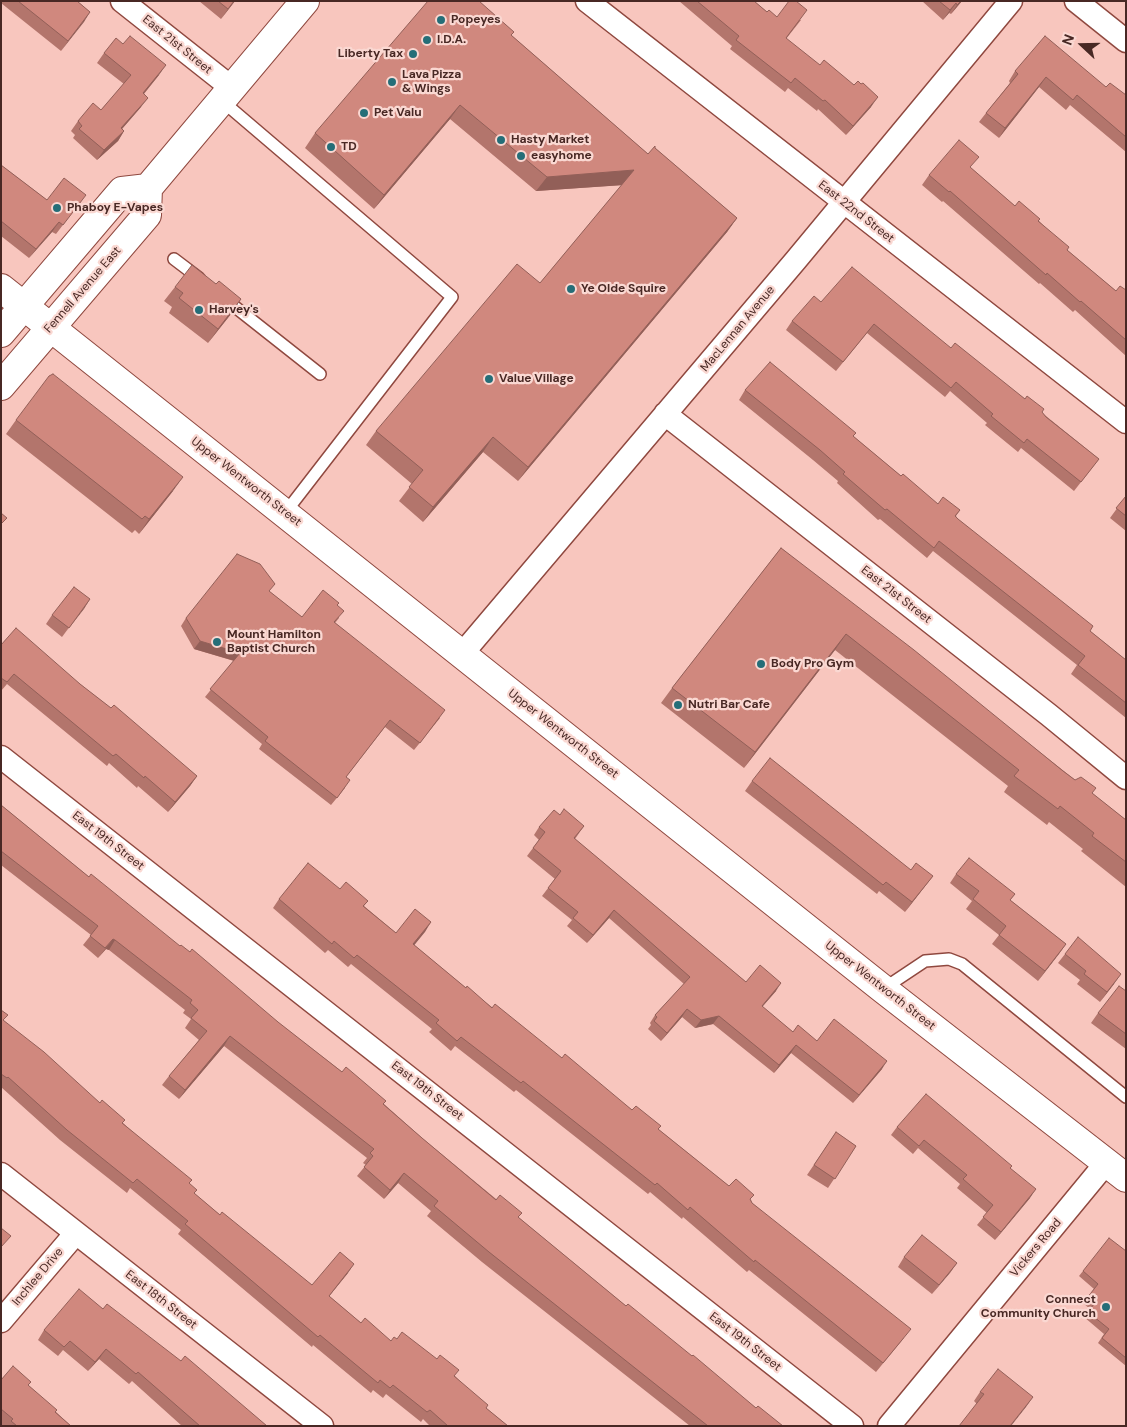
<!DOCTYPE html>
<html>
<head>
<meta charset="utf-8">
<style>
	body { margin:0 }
	#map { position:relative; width:1127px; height:1427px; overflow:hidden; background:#f8c6be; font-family:"DM Sans",sans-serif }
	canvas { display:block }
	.frame { position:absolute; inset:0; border:2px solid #482824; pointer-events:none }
	.north { position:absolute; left:1057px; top:20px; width:50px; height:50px; -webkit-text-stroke:4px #fad8d2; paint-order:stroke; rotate:291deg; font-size:14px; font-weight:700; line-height:20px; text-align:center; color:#482824 }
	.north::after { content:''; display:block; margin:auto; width:18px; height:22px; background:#482824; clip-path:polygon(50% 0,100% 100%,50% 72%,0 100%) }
</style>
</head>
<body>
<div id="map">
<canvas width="1127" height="1427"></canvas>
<div class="frame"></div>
<div class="north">N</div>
</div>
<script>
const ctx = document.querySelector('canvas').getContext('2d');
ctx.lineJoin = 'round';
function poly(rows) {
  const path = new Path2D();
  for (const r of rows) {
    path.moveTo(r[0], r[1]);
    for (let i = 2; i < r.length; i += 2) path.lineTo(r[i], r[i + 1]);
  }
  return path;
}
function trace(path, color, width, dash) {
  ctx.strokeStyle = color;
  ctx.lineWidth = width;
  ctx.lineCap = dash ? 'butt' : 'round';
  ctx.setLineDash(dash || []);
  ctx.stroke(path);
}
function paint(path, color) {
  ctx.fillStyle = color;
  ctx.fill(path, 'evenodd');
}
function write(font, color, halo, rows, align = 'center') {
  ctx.font = font + ' "DM Sans",sans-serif';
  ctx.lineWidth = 4.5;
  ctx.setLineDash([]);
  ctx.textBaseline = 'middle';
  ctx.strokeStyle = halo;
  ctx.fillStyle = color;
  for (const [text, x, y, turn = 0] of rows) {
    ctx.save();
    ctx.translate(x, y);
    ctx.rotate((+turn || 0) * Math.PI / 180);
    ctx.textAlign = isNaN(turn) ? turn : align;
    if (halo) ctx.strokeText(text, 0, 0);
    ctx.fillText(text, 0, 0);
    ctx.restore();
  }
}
const service = poly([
	[221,100,452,297,285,513],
	[174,259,199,278],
	[225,299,320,374],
	[883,989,925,961,949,959,962,964,1126,1097]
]);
const minor = poly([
	[122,1,232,88],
	[587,1,1126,422],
	[1076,1,1126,41],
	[665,414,1049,715,1126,778],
	[462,654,796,260,1011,1],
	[1,757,852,1426],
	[1,1174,322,1426],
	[1,1321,76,1233],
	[889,1426,1106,1163]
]);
const secondary = poly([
	[1,288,883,989,1126,1178],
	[1,333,122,191,148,188],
	[1,386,147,215,148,188,305,1]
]);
trace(service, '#8f483f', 14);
trace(minor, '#8f483f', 25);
trace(secondary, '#8f483f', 30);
trace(service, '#fff', 11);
trace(minor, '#fff', 22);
trace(secondary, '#fff', 28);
paint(poly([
	[1,1,77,1,90,12,61,51,1,3],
	[199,1,235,1,221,19],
	[679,1,754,1,767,12,777,17,801,20,786,39,871,107,846,135,818,109,817,111,788,88,785,92,730,49,732,46],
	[922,1,962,1,951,14,949,13,943,20],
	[511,35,648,154,655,148,737,218,727,232,518,481,483,452,423,522,399,501,412,484,366,445,376,431,540,283,622,185,536,191,450,119,374,209,305,148,315,133],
	[104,53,159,75,144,94,141,107,122,129,124,131,118,141,97,160,73,138,75,135,71,131,78,121,101,110,124,84,97,63],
	[1015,71,1106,87,1126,95,1126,152,1070,105,1066,110,1039,87,999,138,979,122,986,113,1010,83,1009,81],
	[1,165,47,200,79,204,56,234,52,232,29,258,1,236],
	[971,168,1015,206,1039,221,1067,250,1116,291,1126,290,1126,356,1075,310,1073,312,1040,283,1039,284,943,201,942,202,922,185,929,175],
	[216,284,241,299,231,314,208,343,169,313,172,307,164,301,175,287],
	[821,302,951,348,1025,399,1099,459,1074,491,1021,448,1018,452,985,425,987,423,950,391,945,397,867,333,836,371,786,330,792,321],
	[745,390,853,436,901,476,938,504,960,510,956,516,958,519,1090,631,1126,660,1126,718,1071,674,1077,665,933,551,927,558,880,519,878,520,837,483,838,481,813,460,739,400],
	[16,420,173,491,139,534,135,530,132,533,6,434],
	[1126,496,1126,531,1110,518],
	[781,548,1126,820,1126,887,1081,851,1083,849,1049,822,1047,825,1004,792,1008,786,835,650,744,768,661,703,672,688],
	[270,592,302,617,337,605,339,618,335,623,440,718,414,750,385,727,346,777,345,788,331,805,259,749,262,744,205,697,234,661,194,649,181,626,186,618],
	[90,599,62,637,46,624,52,615],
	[1,645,80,684,197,776,190,786,168,812,138,786,137,788,109,763,107,766,7,684,1,691],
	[752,781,911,870,933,876,905,912,879,891,877,894,745,791],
	[1,805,89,877,384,1104,422,1138,626,1306,756,1408,783,1426,690,1426,482,1262,427,1216,431,1211,398,1183,384,1199,357,1176,366,1165,363,1163,367,1158,224,1046,179,1099,162,1085,169,1076,199,1040,185,1028,191,1019,183,1013,185,1010,109,950,106,949,98,958,83,945,91,935,1,865],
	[560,815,584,826,575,839,746,982,776,991,762,1007,793,1032,817,1041,882,1069,853,1103,791,1053,774,1073,713,1024,695,1028,682,1017,661,1041,648,1029,651,1025,650,1023,655,1015,684,984,609,918,587,943,567,926,572,920,542,896,555,879,527,856,539,840,534,835,539,827],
	[956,874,1015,894,1010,900,1066,944,1038,981,992,944,999,935,966,909,972,901,950,883],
	[340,889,368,901,364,906,396,933,431,922,414,945,466,988,658,1129,729,1186,751,1200,752,1203,904,1338,876,1372,749,1270,747,1272,683,1217,682,1219,650,1192,648,1194,516,1090,514,1092,455,1046,451,1051,429,1032,432,1029,351,964,348,967,328,950,325,953,273,908,279,899],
	[1065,954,1114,984,1100,1002,1077,984,1080,980,1058,963],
	[1126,991,1126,1049,1091,1023,1098,1013],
	[1,1010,4,1021,123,1123,189,1184,195,1194,220,1215,312,1285,348,1273,329,1296,361,1323,391,1341,397,1339,455,1376,486,1408,508,1426,430,1426,423,1419,421,1422,386,1394,383,1398,373,1390,371,1393,313,1345,312,1347,178,1234,181,1230,130,1188,127,1193,60,1140,1,1087],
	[897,1127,1010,1168,1030,1198,995,1240,977,1225,987,1213,957,1188,960,1184,918,1148,913,1154,891,1135],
	[836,1132,856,1146,828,1188,807,1175],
	[1126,1251,1126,1366,1098,1343,1104,1334,1084,1317,1090,1309,1083,1303,1094,1289,1079,1276,1083,1271],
	[904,1257,957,1263,932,1294,898,1267],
	[103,1309,267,1426,182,1426,132,1381,129,1384,99,1359,88,1371,63,1350,58,1356,38,1340,44,1330],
	[1,1380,29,1386,56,1412,71,1426,3,1426,1,1424],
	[980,1392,1026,1407,977,1404,974,1401]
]), '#b3756c');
paint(poly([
	[234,1,235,1,221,19,228,9],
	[961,1,962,1,951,14,957,5],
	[956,3,949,13,943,20,950,10],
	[90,12,84,22,61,51,68,41],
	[166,65,159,75,136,103,143,93],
	[1046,77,1039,87,999,138,1005,128],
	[878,97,871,107,846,135,853,126],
	[148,98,141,107,114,138,121,128],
	[460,105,450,119,374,209,384,195],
	[124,131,118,141,97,160,104,150],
	[634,170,624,185,536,191,547,177],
	[737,218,727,232,518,481,528,467],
	[59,222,52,232,29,258,36,249],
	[241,299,231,314,208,343,218,329],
	[493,437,483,452,423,522,433,507],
	[183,477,173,491,139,534,149,519],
	[90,599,84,609,62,637,69,628],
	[846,634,835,650,744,768,755,752],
	[200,641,240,653,235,661,194,649],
	[197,776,190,786,168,812,175,802],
	[933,876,905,912,912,902],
	[614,910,609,918,587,943,593,935],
	[431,922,425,932,407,954,413,944],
	[113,939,115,940,109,950,106,949,98,958],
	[1066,944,1059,954,1038,981,1045,971],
	[1121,974,1114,984,1100,1002,1107,992],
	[781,983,776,991,756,1014,762,1006],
	[687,1009,682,1017,661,1041,667,1033],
	[719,1016,713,1024,695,1028,701,1020],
	[230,1036,224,1046,179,1099,185,1090],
	[796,1045,791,1053,774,1073,779,1065],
	[887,1061,882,1069,853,1103,859,1095],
	[404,1173,398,1183,384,1199,390,1190],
	[1036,1189,1030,1198,995,1240,1001,1232],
	[957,1263,950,1273,932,1294,939,1285],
	[354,1264,348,1273,322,1305,329,1296],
	[106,1349,99,1359,88,1371,95,1362],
	[1033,1397,1026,1407,1011,1426,1010,1426]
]), '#925f58');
const building = poly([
	[18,1,77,1,90,12,68,41,18,1],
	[218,1,234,1,228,9,218,1],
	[428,1,479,1,514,32,511,35,648,154,655,146,655,148,737,218,528,467,493,437,433,507,409,487,423,470,376,431,517,264,540,283,634,170,547,177,460,105,384,195,315,133,428,1],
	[697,1,754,1,767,12,769,10,777,17,789,1,796,1,807,10,786,38,820,65,824,60,854,85,858,81,861,84,863,83,878,97,853,126,825,100,823,101,795,78,791,83,736,40,739,36,697,1],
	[939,1,961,1,957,5,956,3,950,10,939,1],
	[130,36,166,65,143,93,148,98,121,128,124,131,104,150,79,129,82,126,78,121,93,103,101,110,131,75,104,53,116,38,123,44,130,36],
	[1045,36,1106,87,1110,83,1126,95,1126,137,1077,95,1073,100,1046,77,1005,128,986,113,1018,74,1015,71,1045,36],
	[959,140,979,157,970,167,1015,206,1019,201,1040,219,1038,221,1069,247,1067,250,1116,291,1120,286,1126,290,1126,340,1081,301,1080,302,1047,273,1046,275,950,191,949,192,929,175,959,140],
	[1,165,47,200,64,178,86,195,63,225,59,222,36,249,1,221,1,165],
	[192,265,216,284,219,281,241,299,218,329,179,298,183,293,175,287,192,265],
	[852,267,951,348,955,343,1025,399,1027,396,1044,409,1042,412,1046,417,1099,459,1081,482,1027,439,1024,443,991,416,993,414,956,382,951,388,874,324,843,362,792,321,814,296,821,302,852,267],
	[770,362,856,433,853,436,901,476,903,474,938,504,943,497,960,510,955,516,958,519,1093,626,1090,631,1126,660,1126,703,1078,665,1085,656,939,541,934,548,887,509,885,510,843,474,845,472,820,450,745,390,770,362],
	[53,374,183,477,149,519,145,516,142,519,16,420,49,376,53,374],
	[1126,496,1126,516,1116,508,1126,496],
	[1,513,7,518,1,524,1,513],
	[781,548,914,650,1063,771,1075,780,1081,777,1096,788,1092,793,1126,820,1126,862,1092,836,1094,833,1060,806,1058,809,1014,776,1019,770,846,634,755,752,672,688,781,548],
	[237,554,260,564,275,584,269,591,302,617,323,590,339,603,337,605,344,611,334,622,445,710,420,743,390,720,346,777,350,780,337,798,265,741,268,737,210,689,240,653,200,641,186,618,237,554],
	[74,587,90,599,69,628,52,615,74,587],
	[16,628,80,684,111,708,114,705,197,776,175,802,145,776,144,778,116,754,113,756,14,674,7,682,1,678,1,645,16,628],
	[770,758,911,870,916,863,933,876,912,902,886,882,883,885,752,781,770,758],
	[1,805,89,877,91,874,180,946,181,945,190,952,192,949,278,1022,342,1072,346,1067,386,1101,383,1104,422,1138,496,1200,500,1195,522,1213,518,1217,626,1306,628,1304,692,1356,693,1355,756,1408,758,1406,783,1426,708,1426,489,1252,434,1206,438,1201,404,1173,390,1190,364,1167,373,1156,370,1153,374,1149,230,1036,185,1090,169,1076,207,1031,191,1018,198,1010,190,1003,192,1000,115,940,113,939,105,948,90,936,98,926,1,851,1,805],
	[564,809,584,826,574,838,746,982,760,965,781,983,762,1006,793,1032,798,1025,817,1041,834,1019,887,1061,859,1095,796,1045,779,1065,719,1016,701,1020,687,1009,667,1033,654,1021,657,1017,655,1015,690,977,614,910,593,935,573,918,578,912,548,888,561,871,533,848,545,832,539,827,554,810,560,815,564,809],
	[969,858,1015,894,1010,900,1066,944,1045,971,999,935,1006,926,973,899,979,891,956,874,969,858],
	[308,863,340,889,346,882,368,901,363,906,396,933,415,909,431,922,413,944,466,988,467,986,492,1008,495,1004,562,1058,565,1054,632,1110,636,1106,661,1126,658,1129,729,1186,736,1179,754,1195,750,1199,752,1203,911,1329,883,1363,755,1260,754,1262,690,1207,688,1210,657,1183,655,1185,523,1081,521,1083,461,1037,457,1041,436,1023,439,1020,357,955,354,958,334,941,332,944,279,899,308,863],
	[1078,937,1121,974,1107,992,1084,974,1086,971,1065,954,1078,937],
	[1119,986,1126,991,1126,1034,1098,1013,1119,986],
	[1,1010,8,1015,3,1020,44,1052,100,1103,102,1100,125,1120,122,1123,192,1180,189,1183,197,1190,194,1193,220,1215,222,1212,312,1285,340,1252,354,1264,329,1296,361,1323,365,1318,391,1341,394,1337,397,1339,402,1332,437,1359,440,1355,459,1370,454,1376,488,1405,486,1408,508,1426,448,1426,430,1410,427,1412,393,1385,390,1388,380,1380,378,1383,320,1335,318,1337,185,1224,188,1221,137,1179,133,1183,67,1130,8,1077,7,1078,1,1074,1,1010],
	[926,1094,1012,1166,1010,1168,1036,1189,1001,1232,983,1217,993,1205,963,1179,967,1175,924,1140,919,1146,897,1127,926,1094],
	[836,1132,856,1146,835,1179,814,1165,836,1132],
	[1,1228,11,1236,1,1247,1,1228],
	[922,1235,957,1263,939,1285,904,1257,922,1235],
	[1109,1238,1126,1251,1126,1358,1102,1338,1109,1329,1088,1312,1094,1304,1087,1298,1098,1284,1083,1271,1109,1238],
	[79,1289,103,1309,107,1304,181,1361,185,1356,267,1426,200,1426,138,1372,136,1374,106,1349,95,1362,70,1341,64,1347,44,1330,79,1289],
	[13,1366,31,1382,28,1385,57,1410,55,1412,71,1426,17,1426,11,1421,13,1419,1,1409,1,1380,13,1366],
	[998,1369,1033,1397,1010,1426,959,1426,984,1394,980,1392,998,1369]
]);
paint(building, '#d0887e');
trace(building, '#925f58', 1);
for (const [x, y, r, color] of [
	[441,20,5,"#256e78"],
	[427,40,5,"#256e78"],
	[413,54,5,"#256e78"],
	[392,82,5,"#256e78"],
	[364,113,5,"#256e78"],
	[501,140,5,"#256e78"],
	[331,147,5,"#256e78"],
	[521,156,5,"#256e78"],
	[57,208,5,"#256e78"],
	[571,289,5,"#256e78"],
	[199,310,5,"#256e78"],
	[489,379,5,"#256e78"],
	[217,642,5,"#256e78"],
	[761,664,5,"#256e78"],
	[678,705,5,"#256e78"],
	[1106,1307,5,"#256e78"]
]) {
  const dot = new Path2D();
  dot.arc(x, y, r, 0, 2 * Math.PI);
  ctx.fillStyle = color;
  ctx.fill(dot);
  trace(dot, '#fad8d2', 2);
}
write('bold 12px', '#482824', '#fad8d2', [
	["Popeyes",451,20],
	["I.D.A.",437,40],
	["Liberty Tax",403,54,"right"],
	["Lava Pizza",402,75],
	["& Wings",402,89],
	["Pet Valu",374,113],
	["Hasty Market",511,140],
	["TD",341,147],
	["easyhome",531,156],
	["Phaboy E-Vapes",67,208],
	["Ye Olde Squire",581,289],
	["Harvey's",209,310],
	["Value Village",499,379],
	["Mount Hamilton",227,635],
	["Baptist Church",227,649],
	["Body Pro Gym",771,664],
	["Nutri Bar Cafe",688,705],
	["Connect",1096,1300,"right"],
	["Community Church",1096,1314,"right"]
], 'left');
write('12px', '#482824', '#fad8d2', [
	["East 21st Street",177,45,39],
	["East 22nd Street",856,212,38],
	["Fennell Avenue East",83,290,-49],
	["MacLennan Avenue",738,329,-50],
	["Upper Wentworth Street",246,482,38],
	["East 21st Street",896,595,38],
	["Upper Wentworth Street",563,734,38],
	["East 19th Street",108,841,38],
	["Upper Wentworth Street",880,986,38],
	["East 19th Street",427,1091,38],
	["Vickers Road",1036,1248,-50],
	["Inchlee Drive",38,1277,-50],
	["East 18th Street",161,1300,38],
	["East 19th Street",745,1342,38]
]);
</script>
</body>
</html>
